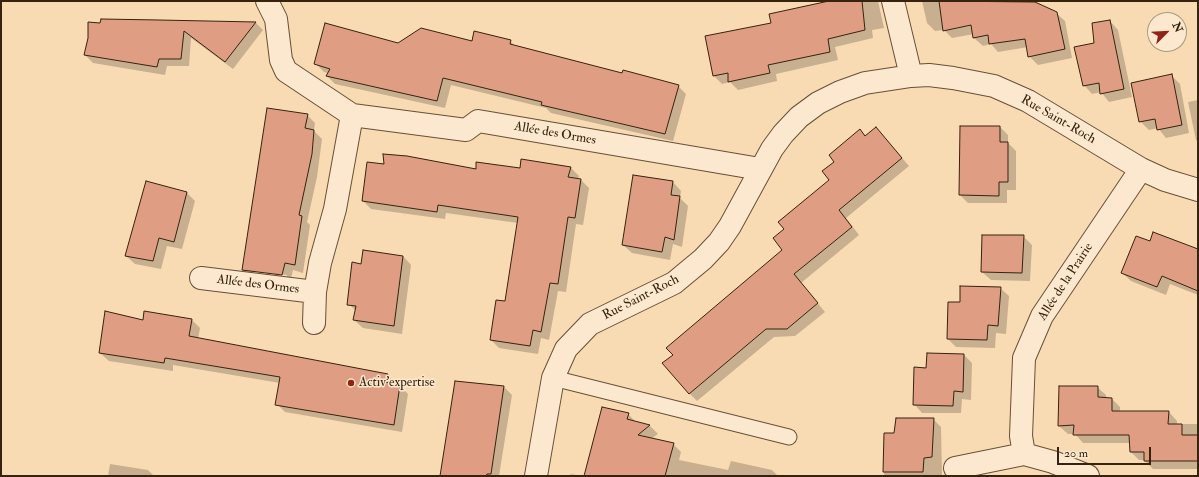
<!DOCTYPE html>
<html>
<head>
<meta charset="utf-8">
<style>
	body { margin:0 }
	#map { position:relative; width:1199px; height:477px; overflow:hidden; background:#f9dbb3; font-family:"IM FELL Double Pica",serif }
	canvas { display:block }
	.frame { position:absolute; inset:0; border:2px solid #36220e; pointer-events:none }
	.north { position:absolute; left:1147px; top:12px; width:40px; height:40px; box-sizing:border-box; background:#fbe8ce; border:1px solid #ac9981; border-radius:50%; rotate:66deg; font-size:11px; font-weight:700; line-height:16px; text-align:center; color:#36220e }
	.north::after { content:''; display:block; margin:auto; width:14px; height:18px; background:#8f2418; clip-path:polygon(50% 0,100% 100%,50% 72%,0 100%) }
	.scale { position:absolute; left:1057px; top:447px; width:94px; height:18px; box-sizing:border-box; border:2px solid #36220e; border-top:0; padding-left:5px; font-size:12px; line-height:14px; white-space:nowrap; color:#36220e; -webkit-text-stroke:3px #fbe8ce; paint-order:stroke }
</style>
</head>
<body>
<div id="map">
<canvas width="1199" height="477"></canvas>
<div class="frame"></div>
<div class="north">N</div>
<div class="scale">20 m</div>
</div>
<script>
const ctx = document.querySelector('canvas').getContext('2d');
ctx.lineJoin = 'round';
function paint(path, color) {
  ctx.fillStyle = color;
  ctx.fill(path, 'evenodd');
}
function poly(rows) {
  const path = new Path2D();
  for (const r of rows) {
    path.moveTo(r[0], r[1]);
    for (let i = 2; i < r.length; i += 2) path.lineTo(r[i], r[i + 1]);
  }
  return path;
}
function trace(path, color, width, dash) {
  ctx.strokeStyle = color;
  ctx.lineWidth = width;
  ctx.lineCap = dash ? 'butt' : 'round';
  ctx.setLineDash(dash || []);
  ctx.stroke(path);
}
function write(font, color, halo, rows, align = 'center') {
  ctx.font = font + ' "IM FELL Double Pica",serif';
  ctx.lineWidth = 3;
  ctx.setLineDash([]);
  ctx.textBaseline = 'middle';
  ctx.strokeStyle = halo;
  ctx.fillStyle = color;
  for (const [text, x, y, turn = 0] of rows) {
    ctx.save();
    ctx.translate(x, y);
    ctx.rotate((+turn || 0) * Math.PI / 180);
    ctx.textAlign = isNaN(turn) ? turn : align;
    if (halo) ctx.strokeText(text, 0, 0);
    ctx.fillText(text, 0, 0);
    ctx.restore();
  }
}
paint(poly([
	[833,1,878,1,884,28,872,30,873,38,835,47,838,60,776,74,777,81,738,90,730,82,722,84,714,76,706,37,772,23],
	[922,1,1012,1,1013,7,1056,13,1065,21,1072,58,1038,65,1029,56,1028,47,998,52,991,44,983,46,974,38,974,34,952,38,944,30,935,31,927,23],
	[102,20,256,23,263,30,233,69,191,38,189,66,167,66,165,75,93,63,85,55,89,38,101,24],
	[1110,21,1118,30,1132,97,1109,102,1101,92,1092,94,1084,85,1095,44],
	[510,41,516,47,623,74,678,86,686,94,673,141,551,113,546,108,451,85,445,108,335,84,327,76,328,73,324,72,316,64,398,44],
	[1171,75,1180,84,1189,133,1166,138,1158,128,1149,130,1140,121],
	[1198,100,1198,142,1196,140,1188,102],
	[307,115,315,123,314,131,322,139,317,177,307,222,310,225,303,273,293,270,290,283,251,278,243,270],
	[251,271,287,275,287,277,251,273],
	[961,127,1000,127,1008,135,1008,143,1016,151,1016,190,1007,190,1007,203,968,203,960,195],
	[876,128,909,166,846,218,859,235,801,283,825,312,795,336,774,337,697,401,689,393,674,355,783,250,786,229,830,180,835,162,860,130,866,136],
	[522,160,571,168,579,176,578,179,581,180,589,188,583,225,576,224,566,292,558,291,549,340,541,338,538,354,499,348,491,340,506,302,518,223,446,213,445,219,371,209,363,201,385,165,477,170,521,169],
	[634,176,673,182,681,191,680,198,688,206,682,247,673,244,670,260,632,253,623,245],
	[187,193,195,201,182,249,167,246,161,269,135,264,126,256],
	[1023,236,1032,245,1030,281,991,280,982,272],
	[1151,242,1198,250,1198,295,1170,284,1166,295,1131,281,1122,273],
	[403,256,411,265,402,334,363,328,354,320,356,311,350,305],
	[1000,288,1009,296,1006,334,996,333,995,348,956,347,948,339,949,303,961,303],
	[192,320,200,328,198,339,387,374,395,383,395,385,400,386,408,394,402,432,285,412,277,404,280,383,173,365,173,371,109,361,100,353,144,321],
	[964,355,972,363,971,400,962,399,961,413,922,413,914,404],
	[504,387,512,395,499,476,441,476],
	[1097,387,1106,395,1106,398,1112,399,1120,407,1120,412,1169,412,1177,421,1177,424,1198,424,1198,469,1153,469,1144,460,1139,460,1131,452,1130,443,1083,443,1075,434,1068,434,1059,426],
	[628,414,636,422,650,426,658,434,651,439,673,444,681,452,679,460,728,470,731,461,772,470,778,476,585,476],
	[933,419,941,427,942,476,884,476,885,434,895,434],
	[110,464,148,470,154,476,108,476],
	[571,474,581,476,570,476]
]), '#0003');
const building = poly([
	[829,1,862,1,865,30,828,39,830,52,768,65,770,73,728,82,728,73,713,76,705,36,771,23,769,14,829,1],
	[939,1,1035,2,1057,12,1065,49,1028,57,1025,39,989,44,988,35,973,38,971,25,943,31,939,1],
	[101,19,159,20,256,22,225,62,184,31,181,59,159,59,157,67,84,55,88,38,88,22,100,23,101,19],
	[1110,20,1124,89,1100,94,1099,83,1083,86,1074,47,1094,43,1092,23,1110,20],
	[325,23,398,43,421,28,472,41,474,31,511,40,510,44,622,73,623,70,679,85,665,134,541,105,542,102,443,78,437,101,326,76,330,69,314,64,325,23],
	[1172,74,1182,125,1157,130,1155,119,1139,122,1131,83,1172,74],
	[267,108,308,114,305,128,314,130,312,154,299,215,302,216,295,265,285,263,282,275,242,270,267,108],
	[960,126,1000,126,1000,142,1008,142,1008,182,999,182,999,196,959,195,960,126],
	[876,127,902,158,839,210,852,227,794,274,818,303,787,329,766,329,689,394,662,363,673,355,666,348,782,250,773,238,784,229,778,222,829,180,822,171,834,162,829,155,860,129,865,136,876,127],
	[383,154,407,156,476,169,476,162,520,168,521,159,571,167,568,177,581,179,575,218,568,217,558,284,550,283,541,332,533,330,530,346,490,340,496,300,505,301,518,217,438,205,437,212,362,201,367,162,384,164,383,154],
	[633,175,673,181,671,195,680,196,674,240,665,237,662,252,622,245,633,175],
	[146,181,187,192,174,242,159,238,153,261,125,256,146,181],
	[1153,232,1198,249,1198,291,1162,276,1157,287,1121,273,1136,236,1150,241,1153,232],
	[982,235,1024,235,1022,273,981,272,982,235],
	[363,250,403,256,394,326,353,320,356,306,347,305,352,262,361,264,363,250],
	[960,286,1001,287,998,326,988,325,987,340,947,339,948,302,960,302,960,286],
	[105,311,143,320,144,311,192,319,189,336,388,374,386,382,400,385,394,425,275,405,280,377,165,358,164,363,99,353,105,311],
	[927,353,964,354,963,392,954,391,953,406,913,405,914,367,926,368,927,353],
	[455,381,504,386,491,474,487,474,486,476,440,476,455,381],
	[1059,386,1098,386,1098,397,1112,398,1112,411,1169,411,1168,424,1182,424,1182,435,1198,435,1198,461,1144,461,1144,452,1130,452,1129,435,1073,435,1074,425,1058,426,1059,386],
	[602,407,629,413,627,419,650,425,638,435,674,443,665,476,584,476,602,407],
	[896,418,934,418,932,457,924,458,923,472,883,472,884,433,894,433,896,418]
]);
paint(building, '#df9e83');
trace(building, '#36220e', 1);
const service = poly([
	[553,378,789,437]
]);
const minor = poly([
	[267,1,276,19,281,60,286,71,352,115,466,130,478,121,760,169],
	[893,1,911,76],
	[201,278,315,292],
	[314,323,315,292,320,263,335,209,352,115],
	[1024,454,1021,436,1024,358,1042,316,1141,169],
	[955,468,1024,454,1053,462,1088,476],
	[536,476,553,378,566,349,590,324,674,283,703,259,719,242,730,226,772,149,783,134,799,117,818,103,840,92,865,83,911,76,929,75,953,78,994,86,1028,101,1141,169,1165,180,1198,190]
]);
trace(service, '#675037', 17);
trace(minor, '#675037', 24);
trace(service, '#fbe8ce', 15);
trace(minor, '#fbe8ce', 22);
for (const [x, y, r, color] of [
	[351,383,4,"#8f2418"]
]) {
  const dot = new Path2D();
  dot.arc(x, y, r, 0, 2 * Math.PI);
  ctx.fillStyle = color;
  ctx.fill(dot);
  trace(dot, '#fbe8ce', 1.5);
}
write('13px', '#36220e', '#fbe8ce', [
	["Rue Saint-Roch",1058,120,30],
	["Allée des Ormes",555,134,10],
	["Allée de la Prairie",1066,282,-57],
	["Allée des Ormes",258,285,7],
	["Rue Saint-Roch",641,298,-27]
]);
write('13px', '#36220e', '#fbe8ce', [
	["Activ'expertise",359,383]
], 'left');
</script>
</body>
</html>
